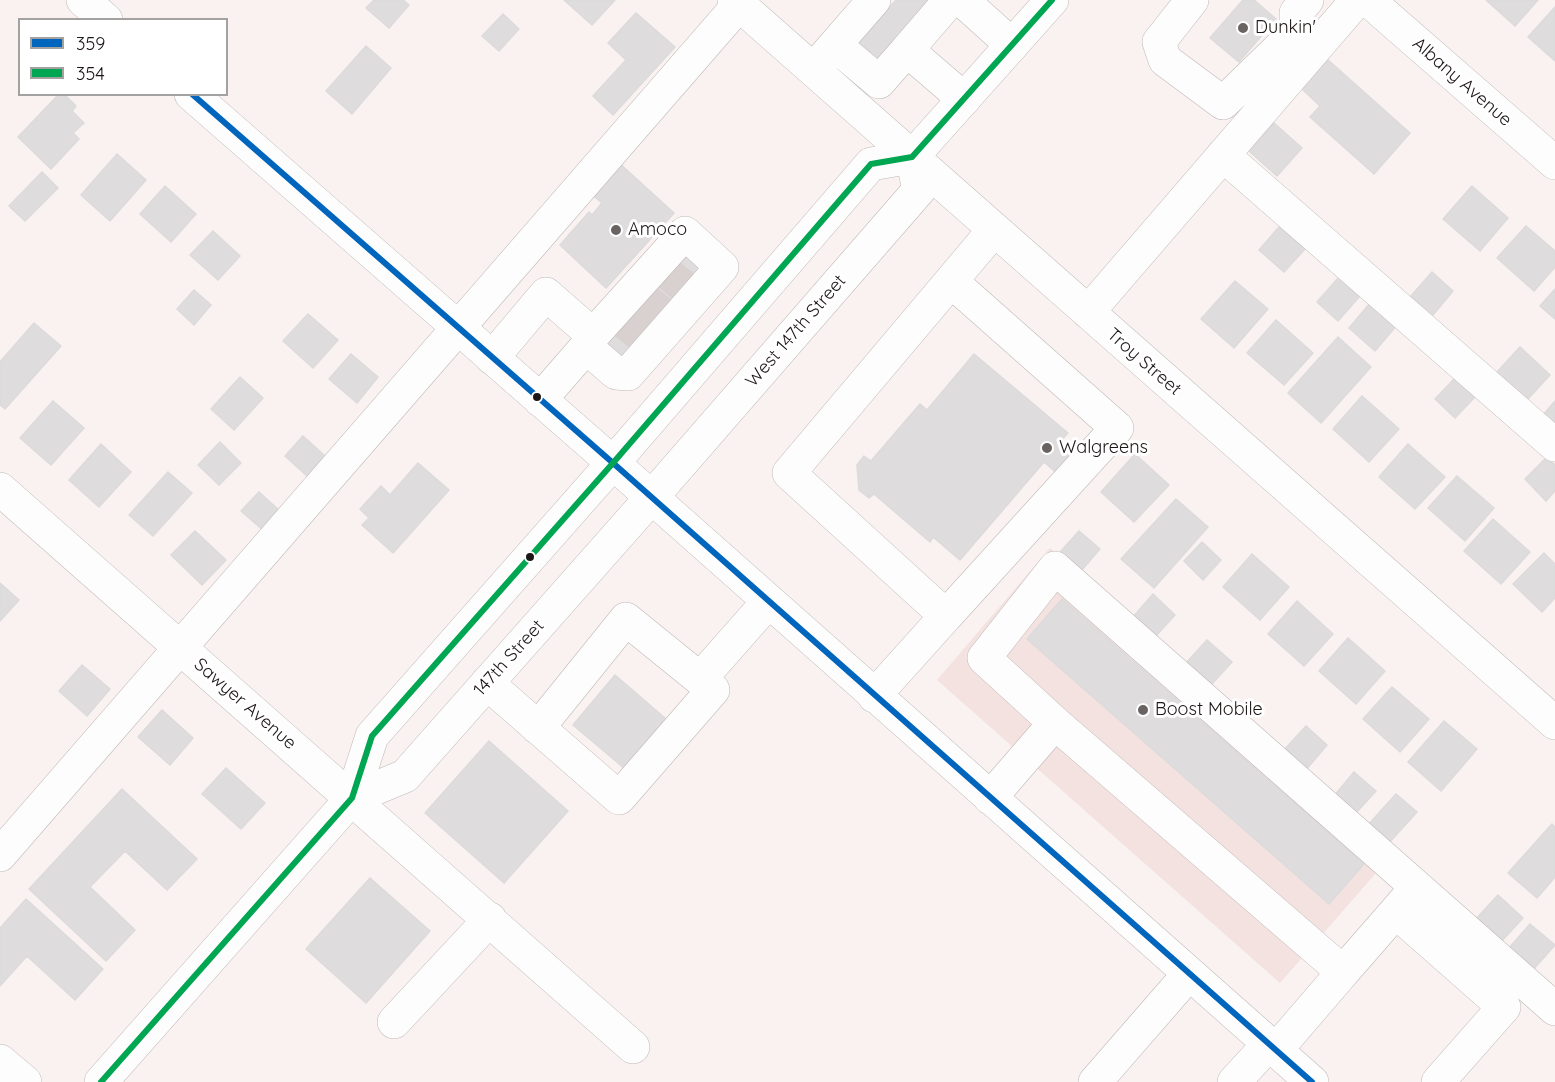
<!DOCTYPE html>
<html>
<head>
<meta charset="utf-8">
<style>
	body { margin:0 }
	#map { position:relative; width:1555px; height:1082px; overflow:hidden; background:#f9f2f0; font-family:Quicksand,sans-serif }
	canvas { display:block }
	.legend { position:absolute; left:18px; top:18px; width:210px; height:78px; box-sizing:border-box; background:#fff; border:2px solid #a4a2a1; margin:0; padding:8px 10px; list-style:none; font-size:18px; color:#1c1615 }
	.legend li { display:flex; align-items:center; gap:12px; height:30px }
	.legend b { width:30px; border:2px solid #a4a2a1 }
</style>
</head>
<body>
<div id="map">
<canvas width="1555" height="1082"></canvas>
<ul class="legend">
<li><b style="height:8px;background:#0065bd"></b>359</li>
<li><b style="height:8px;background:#00a651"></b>354</li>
</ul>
</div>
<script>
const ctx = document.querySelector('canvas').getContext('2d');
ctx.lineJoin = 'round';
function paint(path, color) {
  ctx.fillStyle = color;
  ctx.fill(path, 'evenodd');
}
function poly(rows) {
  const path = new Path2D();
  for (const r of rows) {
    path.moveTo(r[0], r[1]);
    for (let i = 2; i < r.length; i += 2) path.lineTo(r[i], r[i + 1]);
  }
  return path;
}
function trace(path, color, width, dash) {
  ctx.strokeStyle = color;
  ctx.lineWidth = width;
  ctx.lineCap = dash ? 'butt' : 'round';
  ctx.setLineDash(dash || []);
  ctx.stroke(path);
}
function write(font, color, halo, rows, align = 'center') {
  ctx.font = font + ' Quicksand,sans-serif';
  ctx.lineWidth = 6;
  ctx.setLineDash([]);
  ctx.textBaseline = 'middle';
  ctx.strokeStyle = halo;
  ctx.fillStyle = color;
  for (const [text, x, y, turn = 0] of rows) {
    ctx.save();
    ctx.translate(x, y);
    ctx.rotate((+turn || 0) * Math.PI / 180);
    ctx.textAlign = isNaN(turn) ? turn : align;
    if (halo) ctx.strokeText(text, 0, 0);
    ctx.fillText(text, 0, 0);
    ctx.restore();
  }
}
paint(poly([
	[1050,548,1396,850,1280,983,937,680]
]), '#f3e2df');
const building = poly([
	[374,0,403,0,409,5,389,28,366,8,374,0],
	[564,0,615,0,592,25,564,0],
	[896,0,935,0,880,64,856,45,896,0],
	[1243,0,1254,0,1276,19,1239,62,1210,38,1243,0],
	[1486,0,1538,0,1515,26,1486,0],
	[1555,7,1555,61,1528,37,1555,7],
	[636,13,675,47,613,115,593,96,626,60,608,43,636,13],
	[503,14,519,29,499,51,482,36,503,14],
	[366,46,391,68,352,114,326,91,366,46],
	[1327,59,1410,133,1374,174,1310,117,1320,106,1301,88,1327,59],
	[59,94,64,94,76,106,72,111,84,123,73,133,79,139,51,169,18,137,59,94],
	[1274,123,1302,148,1277,176,1249,151,1274,123],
	[117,154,146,180,110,221,81,195,117,154],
	[618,162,674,213,606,288,560,245,589,212,592,215,602,203,590,193,618,162],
	[42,172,58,188,25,221,9,206,42,172],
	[165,186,196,214,171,242,140,214,165,186],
	[1472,186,1508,218,1480,251,1443,219,1472,186],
	[1526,226,1555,251,1555,267,1534,291,1497,258,1526,226],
	[1279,227,1305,249,1284,272,1259,250,1279,227],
	[213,231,240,256,218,280,190,255,213,231],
	[690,250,713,270,628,366,604,346,690,250],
	[1432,272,1453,291,1433,315,1411,296,1432,272],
	[1339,277,1360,296,1338,321,1317,302,1339,277],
	[1235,281,1268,309,1234,348,1201,319,1235,281],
	[1555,289,1555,319,1540,306,1555,289],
	[194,290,211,305,194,325,177,309,194,290],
	[1371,302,1397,325,1375,351,1349,328,1371,302],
	[308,314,338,340,313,368,283,341,308,314],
	[1276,320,1313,353,1284,385,1247,353,1276,320],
	[34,323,61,346,5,409,0,405,0,362,34,323],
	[1338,337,1371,367,1321,423,1288,393,1338,337],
	[1520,347,1550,375,1527,400,1497,372,1520,347],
	[351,354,378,377,357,403,329,379,351,354],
	[974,354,1068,433,1060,442,1077,457,1060,476,1044,462,960,560,933,537,930,542,874,494,869,498,859,490,857,465,864,456,871,461,920,404,927,410,974,354],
	[240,377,263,398,234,430,211,409,240,377],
	[1456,377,1476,396,1455,418,1435,399,1456,377],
	[1362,396,1399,429,1369,462,1333,429,1362,396],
	[53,401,84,428,51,465,20,438,53,401],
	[1555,401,1555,425,1543,415,1555,401],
	[303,436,325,456,307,476,285,456,303,436],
	[220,442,241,463,219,485,198,465,220,442],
	[101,444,131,472,99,507,69,480,101,444],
	[1408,444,1445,477,1415,509,1379,477,1408,444],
	[1135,454,1169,485,1134,522,1101,492,1135,454],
	[1547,457,1555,465,1555,491,1546,501,1525,479,1547,457],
	[418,463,449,490,393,553,362,525,369,518,360,509,381,486,390,495,418,463],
	[168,472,192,493,153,536,129,515,168,472],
	[1457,476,1494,508,1465,541,1428,508,1457,476],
	[259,492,281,512,264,531,241,511,259,492],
	[1176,499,1208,527,1154,588,1121,559,1176,499],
	[1493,519,1530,552,1501,584,1464,551,1493,519],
	[195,531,226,560,202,585,171,555,195,531],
	[1079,531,1100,549,1081,571,1060,552,1079,531],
	[1202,542,1221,560,1203,580,1184,561,1202,542],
	[1544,553,1555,564,1555,598,1542,612,1513,584,1544,553],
	[1252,554,1289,587,1260,620,1223,587,1252,554],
	[0,583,19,600,0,621,0,583],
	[1153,594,1175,615,1155,637,1133,617,1153,594],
	[1062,599,1364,864,1329,904,1027,639,1062,599],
	[1297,601,1333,634,1304,666,1268,634,1297,601],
	[1348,638,1385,671,1356,704,1319,671,1348,638],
	[1207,640,1232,662,1211,685,1186,663,1207,640],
	[82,665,110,689,87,716,59,691,82,665],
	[615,675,673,725,631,774,573,725,615,675],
	[1392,687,1429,719,1400,752,1363,719,1392,687],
	[162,710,193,738,170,765,138,737,162,710],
	[1444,721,1477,749,1441,791,1408,762,1444,721],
	[1306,726,1327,745,1305,771,1283,751,1306,726],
	[489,741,568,811,504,883,425,813,489,741],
	[226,768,265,803,241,829,202,794,226,768],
	[1354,772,1376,791,1355,814,1334,796,1354,772],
	[122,789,197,859,167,890,125,851,90,887,135,930,106,961,29,889,122,789],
	[1396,794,1417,812,1388,844,1368,825,1396,794],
	[1552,824,1555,827,1555,877,1537,898,1508,873,1552,824],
	[370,878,430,931,366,1003,306,949,370,878],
	[1498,895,1523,918,1499,944,1474,921,1498,895],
	[26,899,103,969,75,1000,27,956,0,986,0,928,26,899],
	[1530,924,1555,945,1532,971,1508,949,1530,924]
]);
paint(building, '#dfdcdd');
trace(building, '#dcdadc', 1.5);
trace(poly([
	[668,274,691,292],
	[645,300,670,319],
	[625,323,649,342]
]), '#d8d1cf', 33, [33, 16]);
const minor = poly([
	[734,0,1555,723],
	[950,0,907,50,964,99],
	[962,0,1012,45],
	[1192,0,1159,42,1165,60,1223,103,1296,32,1296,13,1307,0],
	[1368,0,1555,163],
	[835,45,879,82,907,50],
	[820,62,874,0],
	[1223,155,1555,445],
	[1088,312,1357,0],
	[492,358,546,294,593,335,685,233,722,267,628,374,616,373,586,347,593,335],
	[540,400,586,347],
	[0,489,633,1047],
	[946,616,1117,428,951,281],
	[487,683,619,798,713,690,700,679,768,602],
	[874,696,946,616,789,473,994,230],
	[1055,723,1343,972,1276,1050],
	[538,728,626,619,700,679],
	[990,798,1055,723,984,658,1055,568,1555,1009],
	[0,855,743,0],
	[1396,912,1504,1007,1438,1082],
	[1343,972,1411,894],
	[394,1022,490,919],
	[0,1061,25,1082],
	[1095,1082,1189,974],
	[1234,1082,1269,1044]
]);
const major = poly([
	[83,0,106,20],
	[191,94,613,463,1312,1082],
	[352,798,405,776,651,498,919,190,912,157],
	[101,1082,352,798,372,736,613,463,871,164,912,157,1052,0]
]);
trace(minor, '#beb8b7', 34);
trace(major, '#beb8b7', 34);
trace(minor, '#fefdfd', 33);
trace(major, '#fefdfd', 33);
trace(poly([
	[192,94,613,463,1312,1082]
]), '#0065bd', 6);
trace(poly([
	[101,1082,352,798,372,736,613,463,871,164,912,157,1052,0]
]), '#00a651', 6);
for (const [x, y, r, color] of [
	[1243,28,6,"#696362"],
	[616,230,6,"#696362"],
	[537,397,5,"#1c1615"],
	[1047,448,6,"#696362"],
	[530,557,5,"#1c1615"],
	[1143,710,6,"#696362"]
]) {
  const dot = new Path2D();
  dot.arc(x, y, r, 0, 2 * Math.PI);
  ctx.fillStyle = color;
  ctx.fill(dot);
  trace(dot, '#fff', 2);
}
write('18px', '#1c1615', '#fff', [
	["Dunkin'",1255,28],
	["Amoco",628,230],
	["Walgreens",1059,448],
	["Boost Mobile",1155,710]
], 'left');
write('18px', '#1c1615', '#fff', [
	["Albany Avenue",1462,82,41],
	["West 147th Street",796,331,-49],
	["Troy Street",1144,362,41],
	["147th Street",509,658,-48],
	["Sawyer Avenue",245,704,41]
]);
</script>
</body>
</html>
